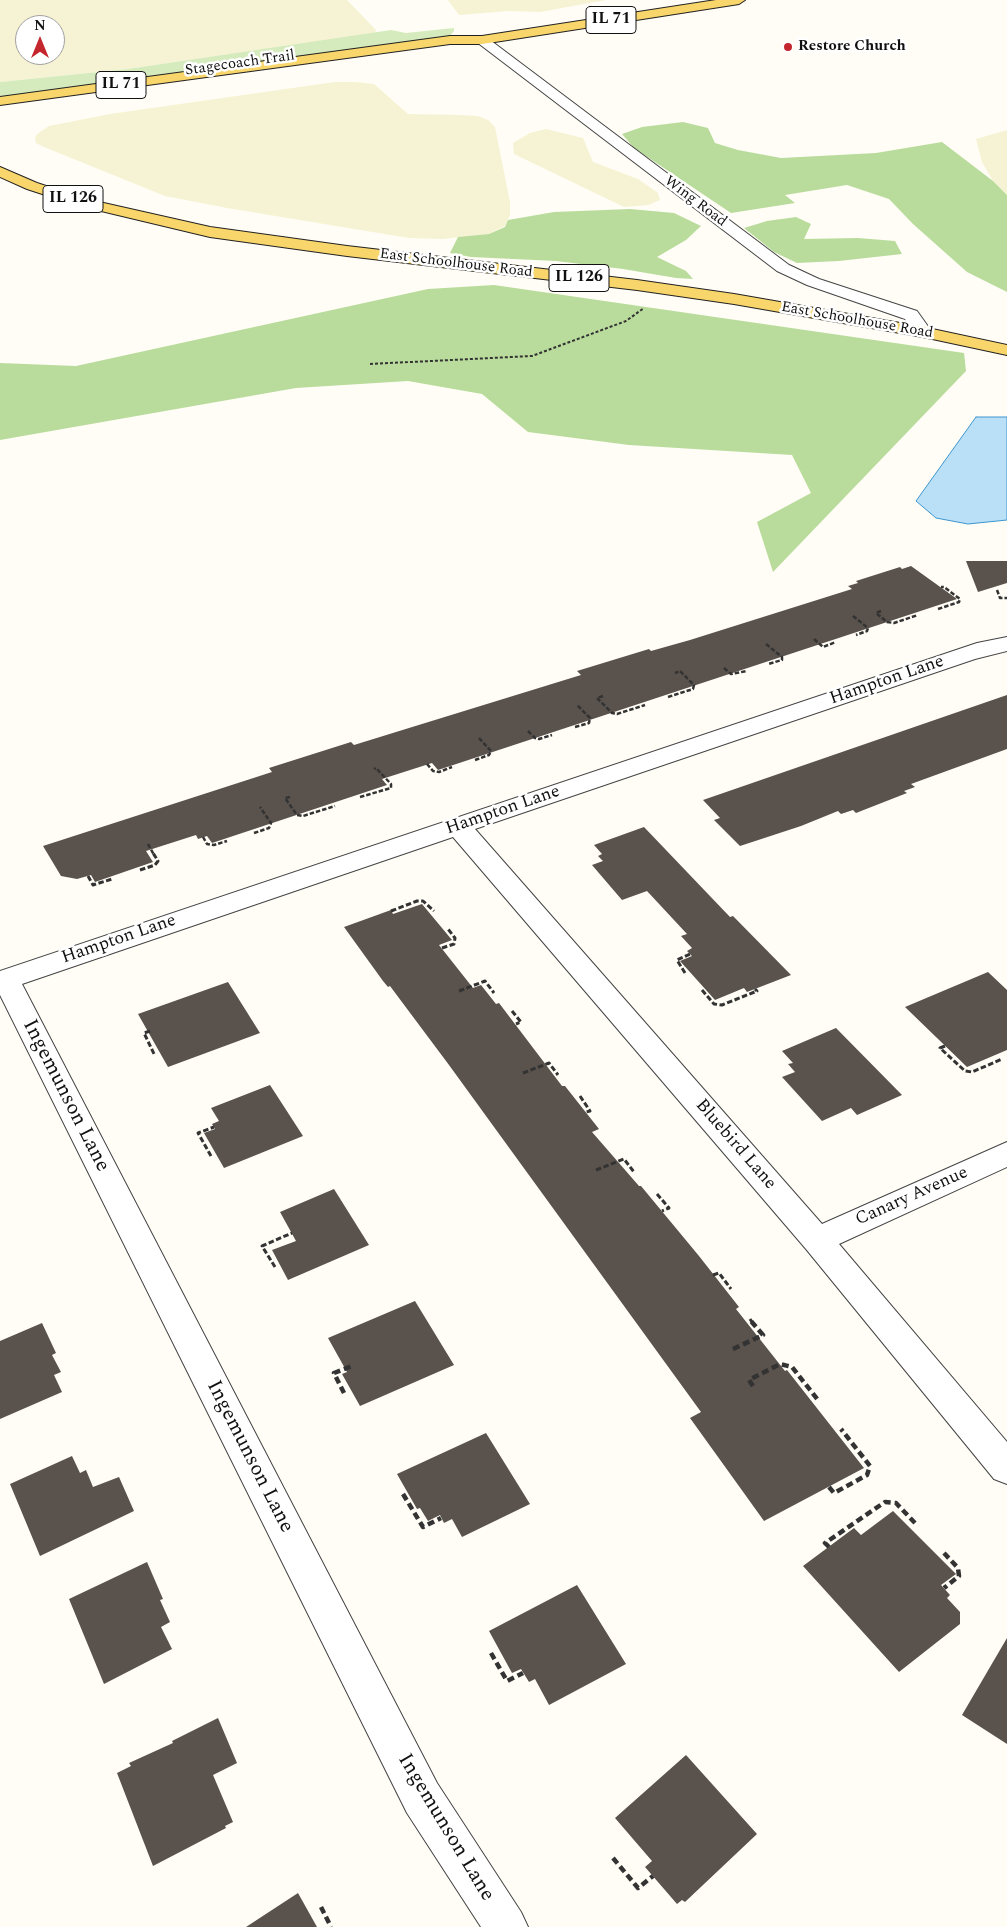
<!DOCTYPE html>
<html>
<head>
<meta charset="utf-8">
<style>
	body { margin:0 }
	#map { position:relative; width:1007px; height:1927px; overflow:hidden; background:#fffdf5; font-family:Spectral,serif }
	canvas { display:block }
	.north { position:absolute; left:15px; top:15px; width:50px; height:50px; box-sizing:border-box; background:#fff; border:1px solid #a0a0a0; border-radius:50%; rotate:0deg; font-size:14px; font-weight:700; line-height:20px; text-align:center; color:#111 }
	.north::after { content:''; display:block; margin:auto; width:18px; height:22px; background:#c4262e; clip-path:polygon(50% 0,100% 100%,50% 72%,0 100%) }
</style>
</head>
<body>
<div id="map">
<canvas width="1007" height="1927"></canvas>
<div class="north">N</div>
</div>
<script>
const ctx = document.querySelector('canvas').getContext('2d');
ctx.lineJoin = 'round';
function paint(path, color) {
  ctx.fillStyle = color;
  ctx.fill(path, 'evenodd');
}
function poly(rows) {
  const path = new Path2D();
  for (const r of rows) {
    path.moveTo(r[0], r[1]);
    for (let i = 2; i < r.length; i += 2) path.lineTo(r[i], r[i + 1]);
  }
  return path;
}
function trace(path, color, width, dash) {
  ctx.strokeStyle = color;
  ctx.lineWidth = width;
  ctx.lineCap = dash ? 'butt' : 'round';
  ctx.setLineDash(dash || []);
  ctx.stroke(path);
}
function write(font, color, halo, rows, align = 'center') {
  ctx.font = font + ' Spectral,serif';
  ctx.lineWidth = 5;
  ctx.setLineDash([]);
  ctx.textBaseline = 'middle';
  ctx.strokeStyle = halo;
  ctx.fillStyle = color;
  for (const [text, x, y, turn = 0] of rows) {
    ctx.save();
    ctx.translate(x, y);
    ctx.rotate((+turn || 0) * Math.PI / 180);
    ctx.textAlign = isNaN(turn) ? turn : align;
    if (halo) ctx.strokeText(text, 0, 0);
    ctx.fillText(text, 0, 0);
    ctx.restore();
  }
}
paint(poly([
	[0,0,347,0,376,30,375,33,362,35,211,57,128,69,0,82],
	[25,25,55,25,55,55,25,55],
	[448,0,606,0,540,12,509,11,459,15],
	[335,82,356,82,374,84,408,114,460,115,478,116,488,120,495,127,510,202,510,215,505,226,489,234,442,239,409,238,227,208,165,196,44,147,36,143,35,138,37,134,49,126,110,114],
	[546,129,583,138,593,162,638,179,658,193,660,200,648,205,624,207,514,154,513,143,530,133],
	[1007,130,1007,195,993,181,982,162,976,139]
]), '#f6f3d4');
paint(poly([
	[454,28,454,31,450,36,0,97,0,82,128,69,391,30,406,33]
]), '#d5ebbd');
paint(poly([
	[683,122,708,128,715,143,738,150,781,158,876,153,942,142,993,181,1007,195,1007,292,967,272,913,224,889,199,847,185,785,195,795,203,731,213,634,148,622,134,642,127],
	[630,209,674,213,701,226,686,240,657,257,686,271,693,279,676,278,623,269,556,261,471,257,450,253,458,237,489,234,505,227,508,220,554,212],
	[796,217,811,224,804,239,858,238,895,241,902,254,839,261,797,263,774,252,744,228,767,221],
	[494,285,964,353,966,371,773,572,757,522,811,493,792,455,629,445,528,432,482,394,408,381,296,388,0,440,0,363,76,366,428,289]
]), '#b9dc9c');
const water = poly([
	[976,417,1007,417,1007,520,968,524,936,518,916,501,976,417]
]);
paint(water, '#b9e0f7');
trace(water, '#3f96cf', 1);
paint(poly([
	[966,561,1007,561,1007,583,978,592],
	[911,566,957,599,438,770,432,763,382,779,387,785,212,843,207,836,198,839,196,835,146,851,153,862,95,882,91,875,77,879,61,876,43,846,272,772,269,768,351,742,354,745,409,728,581,675,577,671,649,649,651,651,690,640,852,589,848,586,858,583,856,581,900,567,902,569],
	[1007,695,1007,749,911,784,915,787,904,791,907,793,856,813,853,810,841,814,838,811,801,826,740,846,714,820,720,818,703,800],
	[644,827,730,917,733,916,791,975,747,992,744,988,715,1000,680,961,692,956,687,951,692,948,681,936,687,934,647,891,622,900,592,865,603,861,598,856,602,854,594,845],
	[422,904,452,940,439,945,473,988,481,985,496,1004,499,1003,562,1086,565,1086,599,1129,592,1132,639,1186,641,1186,699,1256,739,1307,736,1309,785,1371,787,1370,864,1468,764,1521,690,1418,701,1412,449,1065,390,986,388,987,383,981,344,927,391,910,393,914],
	[988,972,1007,990,1007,1050,967,1067,905,1007],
	[228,982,260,1033,168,1067,138,1014],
	[836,1028,902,1095,857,1115,851,1108,822,1121,782,1077,795,1072,788,1064,793,1063,782,1051],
	[270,1085,303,1136,224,1168,204,1133,215,1129,212,1124,219,1121,211,1108],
	[334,1189,369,1245,288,1280,272,1250,296,1241,280,1212],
	[415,1301,454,1365,360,1406,342,1374,347,1372,328,1338],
	[42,1323,56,1353,52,1355,61,1372,54,1375,62,1392,0,1419,0,1341],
	[486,1433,530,1504,462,1537,452,1519,444,1523,440,1515,428,1521,420,1508,417,1509,397,1474],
	[72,1456,80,1473,86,1470,93,1487,119,1477,134,1511,40,1556,10,1484],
	[893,1511,956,1574,941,1585,950,1595,947,1598,960,1612,960,1624,899,1672,803,1566,854,1528,861,1535],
	[147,1562,163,1599,160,1600,170,1622,161,1627,172,1649,104,1684,69,1599],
	[577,1585,626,1664,549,1705,535,1679,529,1682,521,1669,512,1673,489,1631],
	[1007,1638,1007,1744,962,1715],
	[218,1718,237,1763,213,1775,233,1822,225,1826,226,1828,153,1866,117,1773,131,1766,129,1763,173,1743,172,1741],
	[686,1755,757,1834,685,1902,682,1900,677,1904,645,1867,652,1861,615,1818],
	[298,1893,317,1927,246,1927]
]), '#5a524d');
const street = poly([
	[482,36,486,37,789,265,819,279,917,311,932,332,929,336,923,337,917,336,905,319,807,285,777,271,478,43,476,40,478,37,482,36],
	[1007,637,1007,651,975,659,475,829,822,1224,1007,1142,1007,1167,839,1244,1007,1442,1007,1484,994,1479,806,1249,453,837,22,984,437,1783,521,1912,528,1927,481,1927,407,1813,0,995,0,971,977,643,1007,637]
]);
const primary = poly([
	[716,0,745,0,739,4,482,44,450,44,0,105,0,97,450,36,482,36,716,0],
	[0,167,37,183,86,199,210,227,347,246,637,280,734,294,923,327,1007,345,1007,355,923,337,734,304,637,290,347,256,210,237,76,205,27,189,0,177,0,167]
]);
trace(street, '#444', 2);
trace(primary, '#222', 2);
trace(poly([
	[370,364,532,356,626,321,644,308]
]), '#333', 2, [3, 2]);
trace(poly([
	[997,590,1000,598,1007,598],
	[938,609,959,602,960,599,944,587,941,587],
	[881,611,876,613,887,622,894,623,918,615],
	[853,616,868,628,867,631,856,635],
	[814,639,823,647,836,642],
	[766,644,782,657,782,660,768,664],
	[724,668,731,674,747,671],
	[603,696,597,698,612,713,617,714,645,705],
	[668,697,693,689,694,685,680,671,675,673],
	[575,727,589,723,590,718,577,705],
	[528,731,535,738,539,739,552,735],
	[475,760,489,755,491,751,478,737],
	[427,764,433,771,439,772,452,767],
	[290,797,285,798,297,815,303,816,335,806],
	[360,797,391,788,391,784,376,768,374,769],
	[254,833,269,828,271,823,260,807],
	[203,837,207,844,214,845,227,841],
	[148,844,154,855]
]), '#333', 2.5, [4.5, 2]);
trace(poly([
	[140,870,155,865,158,861,153,853],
	[88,876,93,885,112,879],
	[391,911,417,901,423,901,434,911],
	[442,948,454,944,455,938,448,929],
	[685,973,677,960,690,954],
	[702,990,714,1004,722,1005,757,991,755,989],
	[459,991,485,981,494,993],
	[512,1011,521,1022,516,1024],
	[150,1031,144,1033,155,1056],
	[945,1046,940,1048,965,1071,972,1072,1002,1059],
	[523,1073,549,1063,558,1075],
	[580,1096,590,1111,586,1112],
	[211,1156,198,1133,214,1127],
	[596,1170,624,1159,634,1172],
	[657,1194,669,1208,662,1211],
	[275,1267,262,1246,292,1233],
	[713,1275,719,1273,731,1289],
	[750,1319,752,1322]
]), '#333', 3, [5.5, 2.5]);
trace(poly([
	[733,1349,763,1335,751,1321],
	[753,1386,749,1380,780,1364,792,1367,818,1400],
	[344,1393,334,1373,352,1366],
	[829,1487,834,1493,867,1475,870,1466,841,1429],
	[403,1494,423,1527,441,1518],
	[829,1547,825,1543,885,1502,896,1503,915,1523],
	[944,1553,958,1568,959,1576,944,1588],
	[491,1653,507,1681,523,1673],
	[613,1858,638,1888,653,1876],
	[321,1907,331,1927]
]), '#333', 4.5, [7, 4]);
paint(street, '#fff');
paint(primary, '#f9d66b');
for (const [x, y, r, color] of [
	[788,47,5,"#c4262e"]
]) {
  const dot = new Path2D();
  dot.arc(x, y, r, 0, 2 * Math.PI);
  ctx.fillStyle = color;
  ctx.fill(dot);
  trace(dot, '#fff', 2);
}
write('bold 15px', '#111', '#fff', [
	["Restore Church",798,47]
], 'left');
write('15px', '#111', '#fff', [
	["Stagecoach Trail",240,64,-8],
	["Wing Road",695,202,37],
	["East Schoolhouse Road",456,264,7],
	["East Schoolhouse Road",857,321,10]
]);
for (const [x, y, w] of [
	[611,20,50],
	[121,85,50],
	[73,199,60],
	[579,278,60]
]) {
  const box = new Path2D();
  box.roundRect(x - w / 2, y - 13.5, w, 27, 4);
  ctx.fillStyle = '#fff';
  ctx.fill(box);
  trace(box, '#111', 1);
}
write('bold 16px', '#111', null, [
	["IL 71",611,20],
	["IL 71",121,85],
	["IL 126",73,199],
	["IL 126",579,278]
]);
write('18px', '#111', '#fff', [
	["Hampton Lane",887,681,-19],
	["Hampton Lane",503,811,-19],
	["Hampton Lane",119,940,-19],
	["Bluebird Lane",735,1145,49],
	["Canary Avenue",912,1197,-24]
]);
write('21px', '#111', '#fff', [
	["Ingemunson Lane",65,1096,63],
	["Ingemunson Lane",249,1457,63],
	["Ingemunson Lane",445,1828,59]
]);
</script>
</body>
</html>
